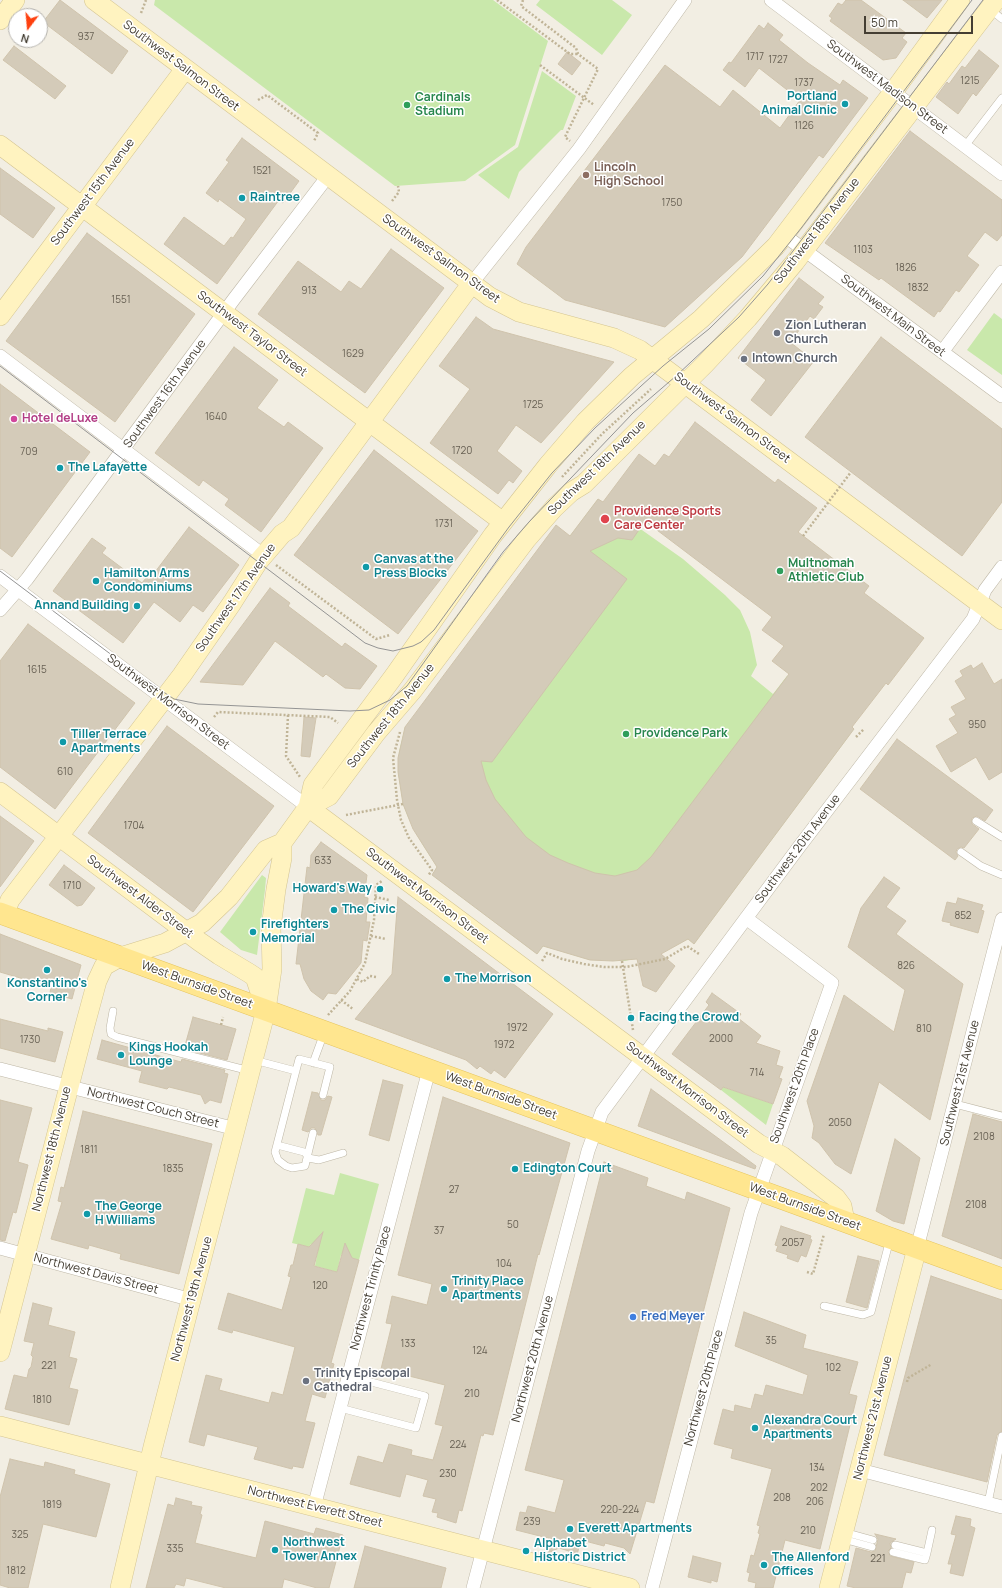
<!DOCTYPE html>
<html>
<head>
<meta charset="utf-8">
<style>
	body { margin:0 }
	#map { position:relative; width:1002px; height:1588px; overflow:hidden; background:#f2eee3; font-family:Manrope,sans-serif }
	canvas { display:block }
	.north { position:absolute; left:8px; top:8px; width:40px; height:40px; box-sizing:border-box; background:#fff; border:1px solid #b4b2ad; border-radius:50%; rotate:196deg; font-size:11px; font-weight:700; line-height:16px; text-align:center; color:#443e33 }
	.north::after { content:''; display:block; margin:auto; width:14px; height:18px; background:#fe400f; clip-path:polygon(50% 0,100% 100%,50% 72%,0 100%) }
	.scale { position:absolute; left:864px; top:16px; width:109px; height:18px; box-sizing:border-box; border:2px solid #443e33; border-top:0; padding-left:5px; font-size:12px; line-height:14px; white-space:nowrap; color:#443e33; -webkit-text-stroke:3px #fff; paint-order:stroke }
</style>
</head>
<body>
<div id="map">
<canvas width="1002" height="1588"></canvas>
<div class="north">N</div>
<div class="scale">50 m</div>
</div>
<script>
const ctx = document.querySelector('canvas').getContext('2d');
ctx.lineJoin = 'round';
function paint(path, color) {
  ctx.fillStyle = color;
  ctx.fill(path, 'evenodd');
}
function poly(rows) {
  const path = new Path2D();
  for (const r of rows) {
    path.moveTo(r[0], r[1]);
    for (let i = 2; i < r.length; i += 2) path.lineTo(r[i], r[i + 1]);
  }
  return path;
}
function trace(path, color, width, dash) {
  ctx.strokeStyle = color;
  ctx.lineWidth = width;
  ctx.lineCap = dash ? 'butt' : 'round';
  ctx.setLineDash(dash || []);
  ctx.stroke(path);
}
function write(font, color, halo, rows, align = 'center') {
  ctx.font = font + ' Manrope,sans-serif';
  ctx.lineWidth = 3;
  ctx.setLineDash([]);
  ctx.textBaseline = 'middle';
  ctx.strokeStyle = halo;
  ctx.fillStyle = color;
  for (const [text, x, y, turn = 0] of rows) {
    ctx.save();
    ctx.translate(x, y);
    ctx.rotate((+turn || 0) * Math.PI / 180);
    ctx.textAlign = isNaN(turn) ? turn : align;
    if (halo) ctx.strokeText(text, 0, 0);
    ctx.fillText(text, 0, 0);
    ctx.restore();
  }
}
paint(poly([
	[155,0,493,0,548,41,515,145,465,181,395,186,154,5],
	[540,0,612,0,632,15,602,55,536,5],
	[542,71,576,96,563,130,561,130,519,172,509,199,478,175,518,147],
	[994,313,1002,319,1002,375,967,350],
	[598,499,683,559,725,595,740,610,750,632,757,665,751,676,773,694,787,676,854,729,694,944,688,939,667,950,625,961,590,960,543,946,537,954,432,875,437,867,421,842,408,817,403,804,398,772,399,752,405,727,570,536],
	[262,875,266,878,265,890,257,955,241,950,220,932],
	[723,1087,773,1104,766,1125,721,1090],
	[340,1173,379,1184,359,1260,352,1258,344,1252,341,1255,337,1272,315,1266,318,1250,317,1246,311,1244,309,1247,292,1243,306,1188,334,1195]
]), '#c9e8ab');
const building = poly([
	[60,0,128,51,112,74,43,22,60,0],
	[846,0,861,0,906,33,902,38,907,42,896,58,883,60,830,21,832,18,829,16,838,3,842,5,846,0],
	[903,0,942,0,927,18,903,0],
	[768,23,783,35,779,40,808,63,840,85,843,80,868,98,823,158,819,155,742,257,665,327,565,300,517,264,526,247,665,65,720,107,733,90,780,128,800,100,759,68,745,87,723,70,729,62,731,63,759,25,764,29,768,23],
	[14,46,66,86,55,99,3,60,14,46],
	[979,50,999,66,976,96,973,93,958,114,936,97,947,82,949,84,962,66,965,68,979,50],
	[567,52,581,63,572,75,558,64,567,52],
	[910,131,1002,200,1002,235,997,241,985,232,967,256,979,265,959,292,956,290,940,312,938,311,934,317,881,278,879,280,825,243,910,131],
	[242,138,299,181,283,203,279,200,217,284,164,244,184,217,224,246,231,237,233,238,246,219,219,199,218,202,206,193,229,162,226,160,242,138],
	[0,168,55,208,33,238,0,214,0,168],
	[87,233,195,314,115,422,6,341,87,233],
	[391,249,444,288,365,393,258,314,298,261,341,292,349,281,361,289,391,249],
	[799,278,824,297,818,304,823,307,814,319,810,316,790,342,814,361,771,416,751,400,766,380,738,358,799,278],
	[476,317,493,329,614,362,541,443,516,425,497,451,522,471,513,483,509,480,498,494,430,443,470,389,439,366,476,317],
	[881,337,1002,429,1002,502,962,556,805,437,881,337],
	[234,347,278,380,257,408,284,427,288,422,323,448,261,532,225,505,229,499,203,480,199,486,155,453,234,347],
	[0,384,90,452,12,557,0,548,0,384],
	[695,422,775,483,778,479,817,508,798,532,869,586,864,593,924,638,888,685,886,683,852,727,854,729,694,944,688,939,661,954,675,966,656,992,643,986,637,959,613,961,590,960,543,946,537,954,432,875,437,867,413,829,403,804,398,772,398,758,405,727,556,525,570,536,598,499,603,502,639,454,655,466,664,454,669,457,695,422],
	[645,521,772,617,762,630,784,646,772,661,789,674,651,857,637,870,615,876,595,873,568,863,550,855,526,837,495,799,486,780,481,761,492,762,627,579,590,551,618,538,632,540,645,521],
	[374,450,478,531,398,634,294,555,374,450],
	[189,527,239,565,203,612,193,605,180,622,154,602,123,643,53,591,92,538,106,548,102,553,142,583,146,578,149,580,189,527],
	[270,588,290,603,288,606,342,647,345,643,377,666,360,689,345,688,326,674,323,677,275,641,243,685,200,682,270,588],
	[28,624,135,703,55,809,0,767,0,661,28,624],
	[982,663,994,684,1002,679,1002,772,989,780,976,757,951,772,936,746,958,733,949,719,956,715,951,707,966,699,955,681,963,676,960,671,971,665,973,669,982,663],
	[304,717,316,718,310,757,301,756,304,717],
	[167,726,274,806,193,912,88,833,167,726],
	[897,739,993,810,985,821,977,816,972,818,972,824,979,829,964,848,961,847,957,849,956,852,958,856,955,860,860,789,897,739],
	[0,816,34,841,0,887,0,816],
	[321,842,367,875,364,897,368,898,366,922,370,922,367,941,363,940,361,963,336,994,328,993,323,1000,311,991,304,979,300,964,296,964,307,867,310,868,311,855,321,842],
	[64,865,95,888,82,905,77,906,49,885,64,865],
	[884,877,900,888,886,907,906,921,896,934,963,984,930,1120,879,1082,851,1174,835,1164,819,1143,812,1138,814,1126,807,1101,844,995,894,1032,905,990,848,947,861,908,884,877],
	[398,897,553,1014,505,1078,494,1070,491,1074,480,1066,477,1069,466,1060,355,1019,392,974,398,897],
	[958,898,983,905,981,910,984,911,978,933,950,925,951,923,942,921,947,902,956,904,958,898],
	[0,934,81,965,72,999,50,993,51,987,0,972,0,934],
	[712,993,741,1014,738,1018,761,1036,756,1043,780,1051,776,1065,783,1067,779,1078,782,1079,773,1104,723,1087,721,1090,672,1054,709,1005,706,1002,712,993],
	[193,1017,236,1029,227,1060,184,1049,193,1017],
	[0,1019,48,1031,48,1028,63,1032,55,1062,0,1048,0,1019],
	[102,1040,181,1062,182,1059,225,1070,224,1073,228,1074,221,1103,210,1100,205,1104,201,1095,169,1087,167,1089,139,1082,142,1071,97,1059,102,1040],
	[383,1080,403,1085,389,1141,369,1135,383,1080],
	[651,1089,756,1166,755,1169,638,1126,651,1089],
	[312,1092,318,1093,321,1100,325,1100,328,1096,332,1097,321,1135,318,1135,315,1128,311,1128,308,1132,302,1130,312,1092],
	[443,1097,570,1143,539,1255,538,1254,493,1435,484,1433,483,1436,481,1435,462,1511,459,1510,456,1523,437,1517,438,1513,432,1512,436,1499,423,1496,428,1480,406,1474,400,1497,350,1484,358,1456,383,1463,389,1444,412,1450,411,1455,433,1460,443,1426,435,1424,445,1385,381,1369,392,1324,386,1323,392,1296,427,1305,432,1284,398,1275,443,1097],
	[0,1100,32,1108,18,1162,28,1165,16,1213,13,1212,5,1241,0,1240,0,1100],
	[83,1111,212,1144,179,1274,120,1259,121,1254,89,1245,88,1249,51,1239,62,1202,58,1201,61,1187,64,1188,83,1111],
	[973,1114,1002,1122,1002,1259,942,1236,973,1114],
	[895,1139,920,1158,904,1224,893,1221,876,1211,895,1139],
	[604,1162,648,1178,646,1186,685,1200,687,1192,730,1208,654,1503,646,1501,630,1554,624,1548,605,1543,604,1546,581,1540,575,1562,569,1551,559,1548,548,1553,552,1539,516,1530,520,1512,526,1513,528,1506,555,1513,564,1480,525,1470,604,1162],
	[781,1226,811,1236,810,1239,812,1240,806,1257,801,1255,798,1262,787,1258,788,1255,776,1251,778,1246,775,1245,781,1226],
	[323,1232,314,1266,337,1272,345,1243,352,1258,359,1260,331,1363,334,1364,325,1398,312,1394,305,1421,315,1423,303,1468,293,1466,292,1469,254,1459,258,1447,207,1434,204,1446,189,1442,206,1375,222,1379,219,1390,269,1403,272,1392,283,1395,295,1347,233,1330,232,1333,218,1329,228,1293,282,1310,291,1277,288,1276,291,1265,293,1265,298,1244,309,1247,323,1232],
	[858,1256,879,1261,867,1308,846,1302,858,1256],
	[931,1276,1002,1300,1002,1431,997,1435,987,1482,884,1455,931,1276],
	[33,1303,52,1308,48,1325,75,1332,69,1357,77,1359,69,1388,78,1390,69,1425,5,1409,14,1375,27,1378,29,1369,31,1367,33,1357,31,1355,34,1343,24,1341,33,1303],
	[744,1312,806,1335,803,1348,858,1362,849,1394,857,1396,820,1549,785,1540,773,1588,755,1588,756,1583,748,1581,750,1573,747,1572,751,1555,754,1556,760,1534,758,1533,760,1526,757,1525,772,1469,731,1458,733,1449,714,1444,723,1409,734,1412,735,1405,751,1409,755,1394,763,1396,766,1385,803,1395,808,1375,735,1346,744,1312],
	[10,1459,44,1467,45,1462,75,1470,74,1474,110,1484,96,1537,43,1524,28,1588,10,1588,0,1585,0,1497,10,1459],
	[176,1498,192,1502,191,1505,202,1507,200,1514,202,1515,195,1543,256,1558,265,1521,314,1534,316,1528,343,1535,329,1588,317,1588,284,1579,282,1588,226,1588,186,1578,184,1586,176,1584,174,1588,146,1588,168,1504,174,1506,176,1498],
	[956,1516,971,1519,970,1526,975,1528,963,1576,950,1573,952,1564,948,1564,956,1535,951,1534,956,1516],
	[875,1534,896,1539,890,1543,891,1548,888,1551,890,1556,914,1562,911,1573,906,1572,902,1588,856,1588,847,1586,856,1548,871,1552,875,1551,878,1539,875,1534],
	[365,1546,446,1568,441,1588,354,1588,365,1546],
	[693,1556,721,1563,717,1582,711,1580,711,1583,688,1577,693,1556]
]);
paint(building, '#d4cbb9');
trace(building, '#cfc3ac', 1);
const lane = poly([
	[990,9,1002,19],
	[965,146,1002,98],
	[976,821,1002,837],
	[961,852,981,866,1002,875],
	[113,1011,110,1028,111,1034,117,1037,250,1071],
	[254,1060,296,1071],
	[313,1063,324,1033],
	[955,1104,1002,1116],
	[313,1133,305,1166,292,1168,286,1166,278,1160,275,1152,299,1059,330,1067,323,1095],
	[277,1145,304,1152,307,1155],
	[308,1158,319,1160,343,1153],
	[824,1306,863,1315,871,1312,890,1239],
	[340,1408,416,1428,425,1396,348,1376],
	[988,1503,1002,1436],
	[844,1532,873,1540],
	[843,1539,872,1547],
	[895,1545,927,1553,932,1530],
	[893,1552,925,1560,927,1553]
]);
const street = poly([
	[771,0,1002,174],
	[784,235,1002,396],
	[472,283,579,149,685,0],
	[942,352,1002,272],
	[0,356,263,555],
	[0,576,308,807],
	[0,610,27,579,234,299,328,176],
	[0,1069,236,1129],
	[0,1248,192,1300],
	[917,1248,1002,919],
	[860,1470,1002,1507],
	[314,1507,429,1070],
	[473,1588,588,1151,602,1112,799,847,973,619,985,590,1002,567],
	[652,1588,751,1213,832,983,746,918]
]);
const secondary = poly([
	[94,0,490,297,519,312,614,338,640,350,1002,620],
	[0,20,15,0],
	[0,145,503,522],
	[0,316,185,69],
	[0,792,200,942,219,955,249,973,255,977,265,1007],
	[308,807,313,785,394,676,493,535,548,465,585,422,632,376,701,319,776,246,893,92,960,0],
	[308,807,759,1144,782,1156,836,1198,842,1206,845,1221],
	[4,915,10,900,182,675,232,603,258,562,282,534,291,528,472,283],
	[0,1352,84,1029,97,981,104,966,120,957,165,943,202,923,229,897,266,850,282,843,308,807,329,796,376,733,413,690,526,540,554,508,571,492,584,484,705,364,748,318,795,262,996,0],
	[0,1426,630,1588],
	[120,1588,153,1447,266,1010,272,969,271,928,276,889,282,858,282,843],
	[829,1588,917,1248]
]);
const primary = poly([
	[0,913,1002,1279]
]);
trace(lane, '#beb7a6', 8);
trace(street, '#beb7a6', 14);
trace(secondary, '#d4c592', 20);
trace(primary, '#e5c45e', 22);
trace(poly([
	[497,0,570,54,578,54],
	[523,0,521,6,576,48,578,54,598,69,565,137,570,141],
	[141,13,146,0],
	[540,65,594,105],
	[258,100,267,95,318,133,314,141],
	[392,201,399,192,398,186],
	[562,477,602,434,651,389],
	[276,565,376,639,390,635],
	[288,715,286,756,300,777],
	[214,717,218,712,330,717,338,723],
	[400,732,393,758,397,800,401,820,409,838,432,870,428,876],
	[856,737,864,729],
	[346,815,403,804],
	[375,897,389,900],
	[371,936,386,939],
	[542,961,547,953,562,959,584,964,604,967,626,967,665,959,687,946,699,954],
	[622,961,633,1030],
	[357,979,363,982,370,976,376,977],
	[341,1000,353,1009],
	[328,1015,350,991,365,963,374,920,376,885,382,881],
	[221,1025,223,1017],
	[807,1272,813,1274,824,1234],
	[907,1382,908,1378,932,1364]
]), '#c0b497', 2.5, [2, 2]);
trace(lane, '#fff', 7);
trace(street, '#fff', 13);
trace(secondary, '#fff3c0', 19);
trace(primary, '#ffe68f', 21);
trace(poly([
	[0,366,365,643,378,648,393,651,413,646,421,642,434,630,509,527,552,473,595,428,663,366,709,329,763,276,802,227,972,0],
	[0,571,141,677,174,699,198,704,350,711,369,710,390,700,407,686,503,552,529,522,633,413,676,376,739,317,768,284,983,0]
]), '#949494', 1);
trace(poly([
	[803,536,851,472]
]), '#c0b497', 2.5, [2, 2]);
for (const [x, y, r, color] of [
	[845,104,4,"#0f9aa8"],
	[407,105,4,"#2e9e5b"],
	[586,175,4,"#8d6e63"],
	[242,198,4,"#0f9aa8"],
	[777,333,4,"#6b7280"],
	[744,359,4,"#6b7280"],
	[14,419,4,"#d1479c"],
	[60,468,4,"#0f9aa8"],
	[605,519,5,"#e0444e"],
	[366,567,4,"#0f9aa8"],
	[780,571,4,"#2e9e5b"],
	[96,581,4,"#0f9aa8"],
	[137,606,4,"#0f9aa8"],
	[626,734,4,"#2e9e5b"],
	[63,742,4,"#0f9aa8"],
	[380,889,4,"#0f9aa8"],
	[334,910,4,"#0f9aa8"],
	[253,932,4,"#0f9aa8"],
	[47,970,4,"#0f9aa8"],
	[447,979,4,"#0f9aa8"],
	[631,1018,4,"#0f9aa8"],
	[121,1055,4,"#0f9aa8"],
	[515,1169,4,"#0f9aa8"],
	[87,1214,4,"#0f9aa8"],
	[444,1289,4,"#0f9aa8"],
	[633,1317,4,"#3f7fe0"],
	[306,1381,4,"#6b7280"],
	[755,1428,4,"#0f9aa8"],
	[570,1529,4,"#0f9aa8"],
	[275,1550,4,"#0f9aa8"],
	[526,1551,4,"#0f9aa8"],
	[764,1565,4,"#0f9aa8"]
]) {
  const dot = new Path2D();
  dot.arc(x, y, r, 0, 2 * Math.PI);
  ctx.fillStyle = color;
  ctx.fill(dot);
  trace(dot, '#fff', 1.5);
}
write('10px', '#686154', null, [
	["937",86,37],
	["1717",755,57],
	["1727",778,60],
	["1215",970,81],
	["1737",804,83],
	["1126",804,126],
	["1521",262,171],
	["1750",672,203],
	["1103",863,250],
	["1826",906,268],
	["1832",918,288],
	["913",309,291],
	["1551",121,300],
	["1629",353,354],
	["1725",533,405],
	["1640",216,417],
	["1720",462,451],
	["709",29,452],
	["1731",444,524],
	["1615",37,670],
	["950",977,725],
	["610",65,772],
	["1704",134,826],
	["633",323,861],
	["1710",72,886],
	["852",963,916],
	["826",906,966],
	["1972",517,1028],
	["810",924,1029],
	["2000",721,1039],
	["1730",30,1040],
	["1972",504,1045],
	["714",757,1073],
	["2050",840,1123],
	["2108",984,1137],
	["1811",89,1150],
	["1835",173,1169],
	["27",454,1190],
	["2108",976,1205],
	["50",513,1225],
	["37",439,1231],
	["2057",793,1243],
	["104",504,1264],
	["120",320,1286],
	["35",771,1341],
	["133",408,1344],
	["124",480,1351],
	["221",49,1366],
	["102",833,1368],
	["210",472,1394],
	["1810",42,1400],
	["224",458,1445],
	["134",817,1468],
	["230",448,1474],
	["202",819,1488],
	["208",782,1498],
	["206",815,1502],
	["1819",52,1505],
	["220-224",620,1510],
	["239",532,1522],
	["210",808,1531],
	["325",20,1535],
	["335",175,1549],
	["221",878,1559],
	["1812",16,1571]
]);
write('12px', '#443e33', '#fff', [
	["Southwest Salmon Street",181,66,37],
	["Southwest Madison Street",887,87,37],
	["Southwest 15th Avenue",93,192,-53],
	["Southwest 18th Avenue",817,231,-52],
	["Southwest Salmon Street",441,259,36],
	["Southwest Main Street",893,316,37],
	["Southwest Taylor Street",252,334,37],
	["Southwest 16th Avenue",165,394,-54],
	["Southwest Salmon Street",732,418,37],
	["Southwest 18th Avenue",597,468,-44],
	["Southwest 17th Avenue",236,598,-55],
	["Southwest Morrison Street",168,702,37],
	["Southwest 18th Avenue",391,716,-51],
	["Southwest 20th Avenue",798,849,-53],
	["Southwest Morrison Street",427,896,37],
	["Southwest Alder Street",140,897,37],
	["West Burnside Street",197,985,20],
	["Southwest 21st Avenue",960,1083,-76],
	["Southwest 20th Place",795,1086,-70],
	["Southwest Morrison Street",687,1090,37],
	["West Burnside Street",501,1096,20],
	["Northwest Couch Street",153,1108,14],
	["Northwest 18th Avenue",52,1149,-76],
	["West Burnside Street",805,1207,20],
	["Northwest Davis Street",96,1274,15],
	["Northwest Trinity Place",371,1288,-75],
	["Northwest 19th Avenue",192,1299,-75],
	["Northwest 20th Avenue",533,1359,-75],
	["Northwest 20th Place",704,1388,-75],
	["Northwest 21st Avenue",873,1418,-76],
	["Northwest Everett Street",315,1507,14]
]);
write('bold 12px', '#0d838f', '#fff', [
	["Portland",837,97,"right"],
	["Animal Clinic",837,111,"right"],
	["Raintree",250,198],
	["The Lafayette",68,468],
	["Canvas at the",374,560],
	["Press Blocks",374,574],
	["Hamilton Arms",104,574],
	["Condominiums",104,588],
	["Annand Building",129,606,"right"],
	["Tiller Terrace",71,735],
	["Apartments",71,749],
	["Howard's Way",372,889,"right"],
	["The Civic",342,910],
	["Firefighters",261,925],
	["Memorial",261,939],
	["The Morrison",455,979],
	["Konstantino's",47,984,"center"],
	["Corner",47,998,"center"],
	["Facing the Crowd",639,1018],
	["Kings Hookah",129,1048],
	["Lounge",129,1062],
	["Edington Court",523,1169],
	["The George",95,1207],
	["H Williams",95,1221],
	["Trinity Place",452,1282],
	["Apartments",452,1296],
	["Alexandra Court",763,1421],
	["Apartments",763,1435],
	["Everett Apartments",578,1529],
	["Northwest",283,1543],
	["Tower Annex",283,1557],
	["Alphabet",534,1544],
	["Historic District",534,1558],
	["The Allenford",772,1558],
	["Offices",772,1572]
], 'left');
write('bold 12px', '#27864d', '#fff', [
	["Cardinals",415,98],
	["Stadium",415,112],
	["Multnomah",788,564],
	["Athletic Club",788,578],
	["Providence Park",634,734]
], 'left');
write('bold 12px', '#785e54', '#fff', [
	["Lincoln",594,168],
	["High School",594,182]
], 'left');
write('bold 12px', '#5b616d', '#fff', [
	["Zion Lutheran",785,326],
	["Church",785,340],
	["Intown Church",752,359],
	["Trinity Episcopal",314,1374],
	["Cathedral",314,1388]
], 'left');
write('bold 12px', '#b23c85', '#fff', [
	["Hotel deLuxe",22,419]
], 'left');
write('bold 12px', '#be3a42', '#fff', [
	["Providence Sports",614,512],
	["Care Center",614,526]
], 'left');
write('bold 12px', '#366cbe', '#fff', [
	["Fred Meyer",641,1317]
], 'left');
</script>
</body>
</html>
